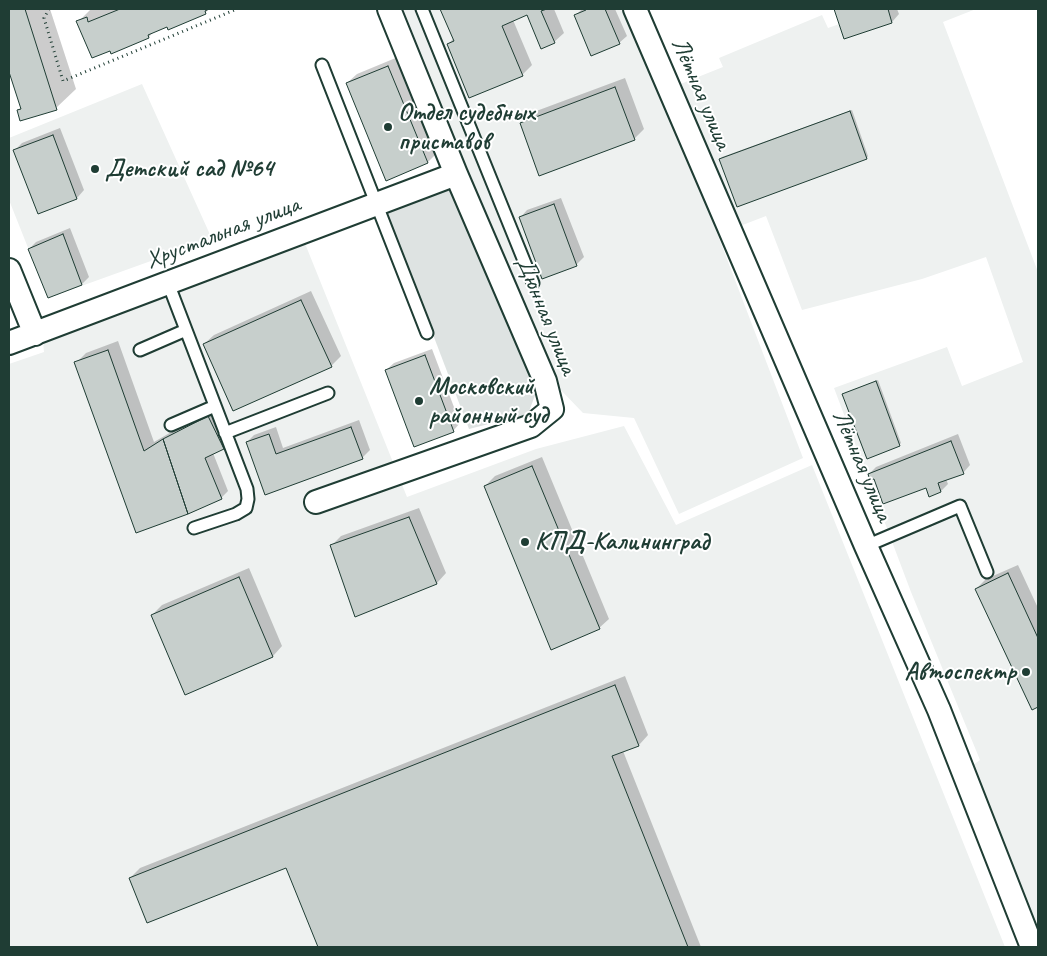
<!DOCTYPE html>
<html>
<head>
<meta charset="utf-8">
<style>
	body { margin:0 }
	#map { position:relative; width:1047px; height:956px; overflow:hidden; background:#fff; font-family:Caveat,sans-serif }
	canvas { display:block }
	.frame { position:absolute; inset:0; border:10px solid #1f3d34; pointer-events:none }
</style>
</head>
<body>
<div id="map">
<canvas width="1047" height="956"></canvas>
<div class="frame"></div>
</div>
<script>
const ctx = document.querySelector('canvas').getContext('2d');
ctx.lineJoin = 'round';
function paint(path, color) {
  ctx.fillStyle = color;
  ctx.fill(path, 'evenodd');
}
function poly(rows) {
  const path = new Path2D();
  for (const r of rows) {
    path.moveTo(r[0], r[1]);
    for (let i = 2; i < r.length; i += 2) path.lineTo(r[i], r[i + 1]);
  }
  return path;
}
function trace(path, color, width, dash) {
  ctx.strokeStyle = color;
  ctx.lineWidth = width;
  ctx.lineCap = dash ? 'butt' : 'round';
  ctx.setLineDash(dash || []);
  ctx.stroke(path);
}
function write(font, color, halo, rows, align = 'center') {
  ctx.font = font + ' Caveat,sans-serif';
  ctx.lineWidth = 4;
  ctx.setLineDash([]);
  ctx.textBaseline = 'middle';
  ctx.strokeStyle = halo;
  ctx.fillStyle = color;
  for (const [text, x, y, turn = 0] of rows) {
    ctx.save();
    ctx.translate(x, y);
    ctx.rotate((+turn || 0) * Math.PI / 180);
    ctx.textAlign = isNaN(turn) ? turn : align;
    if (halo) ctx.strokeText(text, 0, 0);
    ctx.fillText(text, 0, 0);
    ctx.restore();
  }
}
paint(poly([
	[401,9,625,9,664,94,803,458,679,514,634,418,583,413,555,384],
	[882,9,976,9,943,22,1038,272,1038,932,973,765,980,760,911,592,834,388,947,347,962,386,1023,362,986,257,922,279,802,310,766,216,740,226,734,209,733,210,678,85,723,67,719,58,822,15,828,28],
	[142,84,212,239,48,298,9,200,9,138],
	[304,241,407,497,536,449,624,426,676,525,812,465,1005,947,9,947,9,364,44,352,43,342]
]), '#eef1f0');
paint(poly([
	[450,186,537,390,528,414,469,429,387,214]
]), '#dee3e2');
paint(poly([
	[9,9,50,9,76,89,56,108,18,110,22,107,9,71],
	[91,9,209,9,205,13,155,30,149,37,78,22],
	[441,9,554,9,564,33,554,42,528,14,513,20,532,65,522,75,448,44,454,38],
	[582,9,615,9,627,36,619,43,576,15],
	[835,9,897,9,899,14,892,22,844,38],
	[398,57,437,153,428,162,347,83,357,74],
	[625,78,644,129,634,139,521,123,531,113],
	[852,110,868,156,867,158,737,206,720,159,722,157],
	[60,128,84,190,77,198,39,213,15,150,22,143],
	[561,198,584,257,576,265,520,218,527,210],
	[70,228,89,277,82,284,49,296,29,249,36,242],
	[311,291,341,356,331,366,204,344,214,335],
	[118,341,154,442,173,431,216,410,230,441,223,448,213,453,228,491,221,498,188,513,76,363,86,353],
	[432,349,460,423,453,431,386,370,394,363],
	[878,380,901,443,899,445,843,394],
	[359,420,370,450,362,458,265,493,247,442,254,435,276,427,283,448],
	[958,434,970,465,963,473,946,479,948,484,941,491,927,486,874,477,869,474,876,467],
	[542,457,609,619,599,628,485,486,495,476],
	[419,508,446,573,437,583,355,615,331,546,341,536],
	[1018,565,1038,608,1038,706,1032,709,976,589,986,579],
	[249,568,282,646,273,656,186,693,152,615,162,605],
	[625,676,648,735,639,745,623,751,701,947,319,947,287,866,130,878,140,868]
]), '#0003');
const building = poly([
	[9,9,25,9,57,110,20,121,17,110,21,109,9,72,9,9],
	[120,9,209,9,205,11,206,14,168,30,167,27,148,35,149,38,111,54,110,51,92,58,76,21,87,17,88,22,120,9],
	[440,9,547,9,541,11,555,43,541,49,527,15,502,26,523,76,469,98,447,44,454,41,440,9],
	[585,9,605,9,620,44,591,56,574,15,586,10,585,9],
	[834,9,888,9,892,23,844,39,834,9],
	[388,66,428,163,386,181,346,83,388,66],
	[615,87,635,140,539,176,520,123,615,87],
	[850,111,867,159,737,207,719,159,850,111],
	[53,135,77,199,38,214,13,150,53,135],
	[554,204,577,266,542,279,519,217,554,204],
	[63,234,82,285,48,298,28,249,63,234],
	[301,300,332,367,233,411,203,344,301,300],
	[108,350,144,451,163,439,188,514,136,533,74,362,108,350],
	[425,355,454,432,414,447,385,370,425,355],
	[876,381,900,446,867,459,842,394,876,381],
	[208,416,224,449,205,458,222,499,188,514,163,439,208,416],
	[351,427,363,459,265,495,246,442,269,434,276,454,351,427],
	[951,441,964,474,938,483,941,492,929,497,926,488,883,504,874,479,870,480,868,474,951,441],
	[532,466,600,629,551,650,484,486,532,466],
	[409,517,437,584,355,617,330,545,409,517],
	[1008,573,1038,638,1038,707,1032,710,975,589,1008,573],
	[239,577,273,657,185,695,151,615,239,577],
	[615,685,639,746,612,756,688,947,318,947,286,868,147,923,129,878,615,685]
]);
paint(building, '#c7cfcc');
trace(building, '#1f3d34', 1);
const service = poly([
	[422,9,533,283],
	[322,65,427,333],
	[168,283,247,489,248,499,246,508,236,514,194,528],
	[140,350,186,330],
	[171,425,215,406],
	[225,433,328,393],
	[866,546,960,506,987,572]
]);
const minor = poly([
	[635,9,866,546,939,710,1032,947],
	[9,270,35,334],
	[9,343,456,174],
	[316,502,531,426,552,409,545,381,456,174,389,9]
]);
trace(service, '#1f3d34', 15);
trace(minor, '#1f3d34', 26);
trace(poly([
	[49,9,44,18,63,81,237,9]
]), '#1f3d34', 3, [1, 4]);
trace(service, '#fff', 11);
trace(minor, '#fff', 22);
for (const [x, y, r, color] of [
	[388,127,5,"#1f3d34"],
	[95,169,5,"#1f3d34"],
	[419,401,5,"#1f3d34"],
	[525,542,5,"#1f3d34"],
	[1026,672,5,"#1f3d34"]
]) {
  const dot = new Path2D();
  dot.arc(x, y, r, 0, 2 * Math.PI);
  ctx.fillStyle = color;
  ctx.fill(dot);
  trace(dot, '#fff', 2);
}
write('25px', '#1f3d34', '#fff', [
	["Лётная улица",701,94,67],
	["Хрустальная улица",223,233,-21],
	["Дюнная улица",546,316,68],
	["Лётная улица",862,466,67]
]);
write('bold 25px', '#1f3d34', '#fff', [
	["Отдел судебных",398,113],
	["приставов",398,142],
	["Детский сад №64",105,169],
	["Московский",429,387],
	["районный суд",429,416],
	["КПД-Калининград",535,542],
	["Автоспектр",1016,672,"right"]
], 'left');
</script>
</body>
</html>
